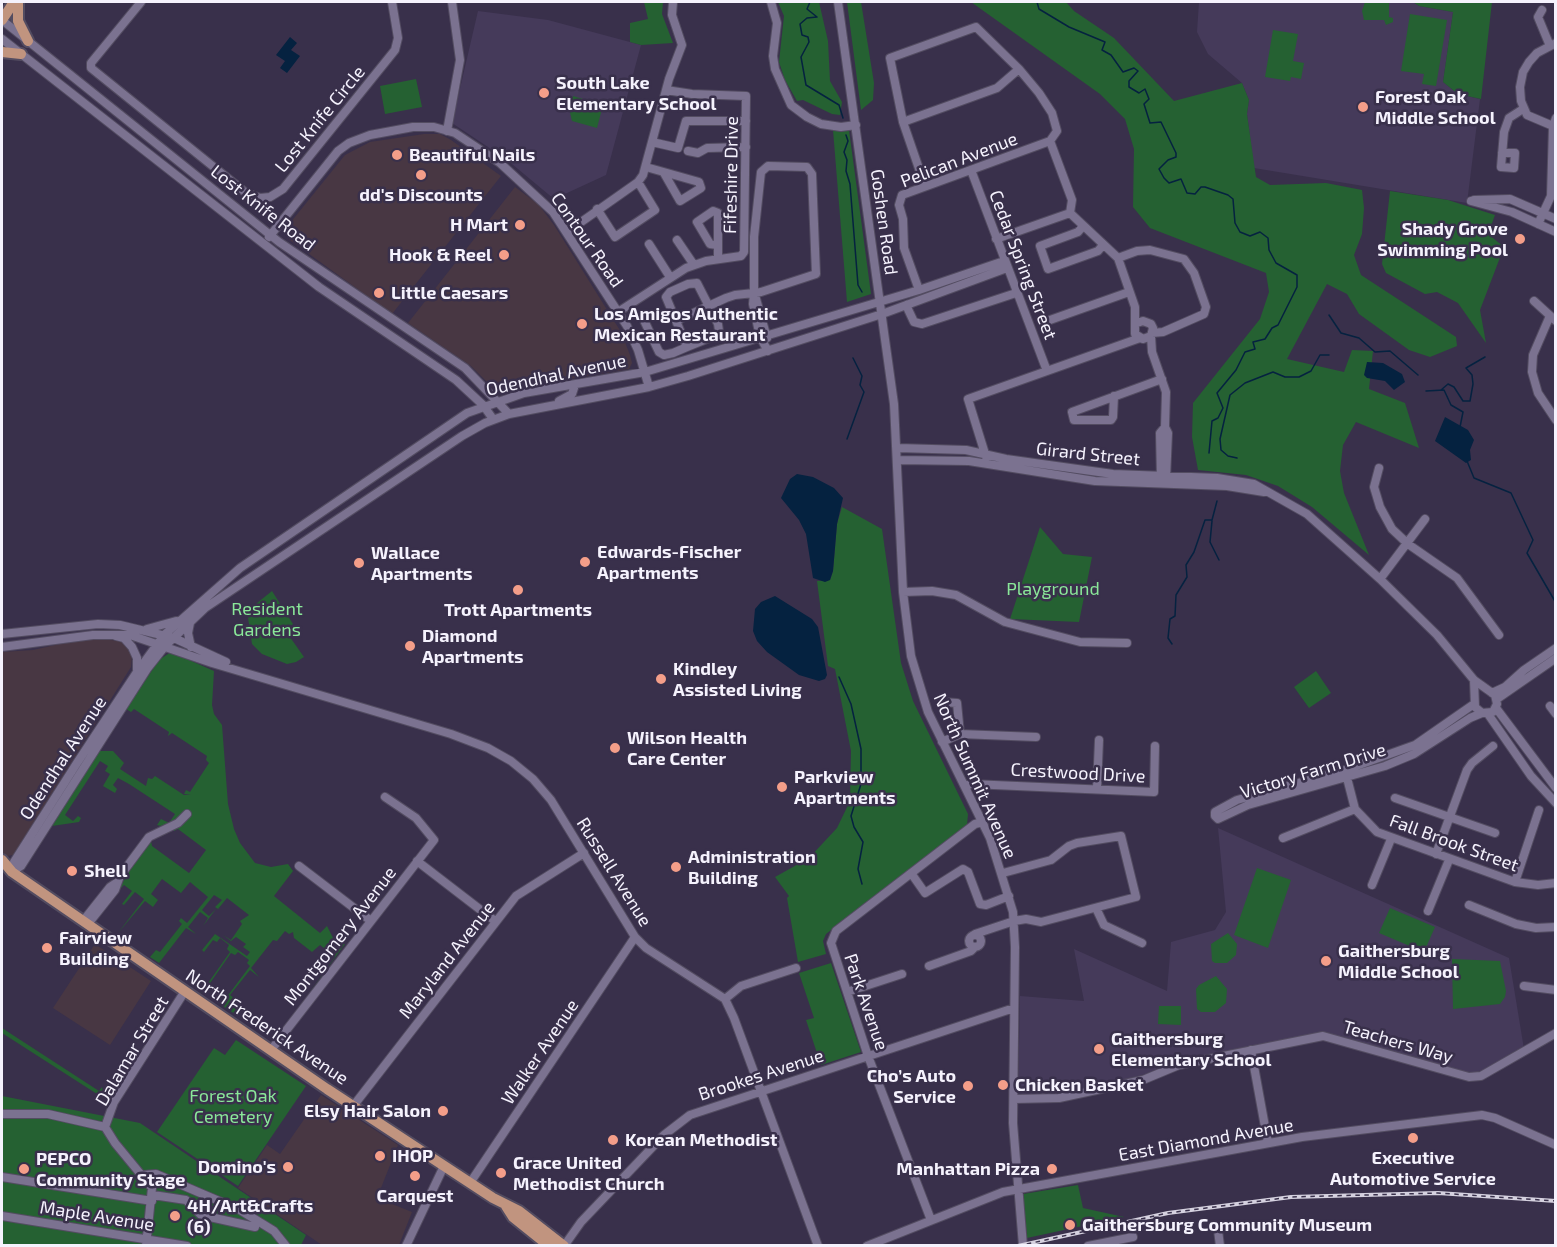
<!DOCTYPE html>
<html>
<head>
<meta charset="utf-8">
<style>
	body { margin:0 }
	#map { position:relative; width:1557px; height:1247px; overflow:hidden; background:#39304b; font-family:"Exo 2",sans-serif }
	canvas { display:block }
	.frame { position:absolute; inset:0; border:3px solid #f5f2fd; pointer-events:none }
</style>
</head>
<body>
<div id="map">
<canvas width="1557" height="1247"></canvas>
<div class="frame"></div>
</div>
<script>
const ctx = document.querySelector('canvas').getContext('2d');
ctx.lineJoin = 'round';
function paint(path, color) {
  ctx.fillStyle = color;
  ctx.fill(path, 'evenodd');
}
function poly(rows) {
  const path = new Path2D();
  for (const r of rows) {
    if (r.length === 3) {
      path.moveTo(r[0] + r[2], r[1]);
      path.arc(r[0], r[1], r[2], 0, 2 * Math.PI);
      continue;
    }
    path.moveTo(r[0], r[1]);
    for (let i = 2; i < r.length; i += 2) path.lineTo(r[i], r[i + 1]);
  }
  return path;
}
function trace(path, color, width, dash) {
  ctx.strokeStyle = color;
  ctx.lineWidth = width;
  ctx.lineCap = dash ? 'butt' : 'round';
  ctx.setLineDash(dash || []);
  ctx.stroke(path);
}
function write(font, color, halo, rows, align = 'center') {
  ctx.font = font + ' "Exo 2",sans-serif';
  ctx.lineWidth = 5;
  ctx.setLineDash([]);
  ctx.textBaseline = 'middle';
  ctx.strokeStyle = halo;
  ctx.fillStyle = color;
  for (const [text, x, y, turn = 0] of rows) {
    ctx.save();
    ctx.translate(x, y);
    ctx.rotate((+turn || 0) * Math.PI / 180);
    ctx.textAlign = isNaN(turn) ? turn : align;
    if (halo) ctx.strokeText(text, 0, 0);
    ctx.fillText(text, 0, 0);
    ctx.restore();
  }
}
paint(poly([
	[424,134,440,134,451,140,501,176,392,314,287,238,286,228,345,155,370,142],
	[515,187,538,204,554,225,621,332,630,355,632,363,629,369,505,390,494,389,471,366,408,323],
	[86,638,122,641,132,655,131,667,13,855,7,856,2,852,2,652,33,650],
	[95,944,151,981,110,1045,53,1008],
	[321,1095,398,1145,377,1198,412,1212,399,1245,322,1245,238,1188,267,1145,280,1154]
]), '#483743');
paint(poly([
	[1199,2,1413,2,1419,6,1453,12,1443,82,1458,94,1480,99,1467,203,1254,168,1247,114,1249,100,1242,83,1208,54,1197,32],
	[478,11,548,20,641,45,606,175,554,199,506,159,452,123],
	[1218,828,1509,958,1524,1049,1480,1074,1470,1075,1325,1034,1187,1058,1151,1073,1060,1094,1018,1095,1020,996,1084,1001,1074,949,1167,991,1171,942,1215,930,1226,912]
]), '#453a5a');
paint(poly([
	[644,2,663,2,662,14,673,43,641,45,630,42,630,23,648,19],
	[778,2,819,2,828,41,830,81,842,102,840,115,832,114,803,100,797,101,785,80,779,62,784,16],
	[847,2,861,2,874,83,873,100,861,110],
	[971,2,1066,2,1074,11,1114,38,1174,101,1242,83,1249,100,1247,114,1256,177,1270,185,1326,183,1362,190,1364,208,1362,234,1354,255,1361,275,1456,337,1457,346,1430,357,1409,350,1359,314,1347,294,1327,284,1287,359,1344,372,1352,350,1373,351,1369,389,1405,403,1419,448,1356,422,1343,445,1340,471,1344,493,1369,555,1312,507,1278,486,1246,475,1198,470,1192,437,1193,403,1260,319,1269,292,1266,273,1150,228,1133,207,1134,149,1125,119,1100,94],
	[1365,2,1389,2,1389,17,1393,18,1393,22,1386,25,1384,20,1364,20,1362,11],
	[1413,2,1492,2,1481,99,1458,94,1443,82,1453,12,1419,6],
	[1410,14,1447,20,1436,86,1422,84,1424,74,1401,71],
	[1273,30,1298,34,1293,61,1304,63,1301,79,1291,77,1290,81,1265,77],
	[416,79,422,107,385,114,380,86],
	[573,96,603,105,597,128,572,121,569,108],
	[833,130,849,130,871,294,847,302],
	[1390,191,1448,200,1495,215,1488,234,1504,247,1480,310,1486,343,1458,303,1437,292,1425,294,1386,273,1382,264],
	[842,507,882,529,901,663,913,701,968,814,967,825,826,934,823,941,826,954,798,962,787,898,789,896,775,877,809,858,837,828,850,801,851,751,835,669,828,666,817,581,830,580,833,571,837,524],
	[1040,527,1063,554,1092,557,1079,622,1010,619],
	[272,591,293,624,285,630,304,657,296,662,287,664,262,654,252,644,247,611],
	[171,652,214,671,212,705,214,714,222,725,228,804,234,829,240,843,255,863,271,867,288,864,293,871,274,896,320,933,327,926,335,942,345,944,304,1000,335,957,320,945,312,952,294,938,293,932,289,934,285,931,277,941,273,940,251,968,259,977,250,970,230,995,241,1004,242,1003,235,1014,212,999,222,993,219,999,223,1002,250,966,247,963,249,960,238,952,235,955,231,953,208,986,211,989,206,995,198,990,201,984,206,986,230,952,227,949,229,945,220,938,217,942,213,940,204,952,202,950,215,934,247,956,250,952,243,947,246,944,236,937,231,941,223,935,231,940,242,924,240,921,249,915,227,898,218,909,215,907,222,900,214,895,202,910,209,916,216,909,203,926,208,918,200,912,188,927,196,934,186,928,159,963,150,957,156,950,160,952,182,924,179,921,181,918,187,923,208,897,190,882,181,893,162,879,151,894,158,900,153,907,145,901,118,933,144,899,135,892,124,905,122,904,132,891,124,885,118,891,129,871,151,841,152,846,189,873,206,850,178,829,174,831,175,821,161,826,157,825,161,819,169,823,175,814,129,784,118,778,113,785,117,789,115,793,103,786,110,774,105,771,108,766,100,761,65,815,73,821,78,816,81,818,79,822,52,826,99,751,113,751,124,763,120,769,146,786,148,778,152,779,155,776,184,795,191,794,184,794,186,790,190,792,209,763,206,760,207,756,172,733,168,736,169,732,134,709,131,712,126,709,159,660],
	[1316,671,1331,693,1309,708,1294,687],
	[1257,868,1291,880,1268,948,1234,935],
	[1390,908,1435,927,1424,952,1379,933],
	[1228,933,1237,944,1236,955,1227,963,1215,963,1212,961,1211,944],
	[1452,959,1500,961,1506,991,1505,997,1500,1004,1453,1009],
	[831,963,861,1052,821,1065,806,1020,814,1018,799,973],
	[1216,976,1227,989,1226,1003,1215,1012,1201,1012,1197,1009,1196,989,1199,985],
	[1159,1006,1181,1006,1181,1025,1158,1024],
	[2,1028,99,1091,102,1087,104,1096,95,1098,97,1094,2,1033],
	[236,1040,306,1086,238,1186,157,1132,214,1048,225,1055],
	[2,1096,140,1123,306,1235,301,1245,2,1245],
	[1078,1185,1083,1208,1124,1217,1027,1238,1023,1194]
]), '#256132');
paint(poly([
	[290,37,297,43,291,50,300,56,287,73,280,68,285,61,276,55],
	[1367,362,1383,363,1402,374,1405,382,1394,390,1385,381,1367,378,1364,375],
	[1445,417,1468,430,1474,440,1470,450,1471,460,1466,463,1435,441],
	[797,474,813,477,834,488,843,498,837,524,833,571,830,580,825,582,813,578,806,534,799,520,781,498,790,479],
	[775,596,812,619,818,627,827,675,825,679,819,681,799,675,767,652,757,641,753,631,755,609,761,602]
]), '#052240');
trace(poly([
	[810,2,807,9,817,17,807,18,800,24,802,35,808,37,809,42,801,57,806,85,839,105,843,118],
	[1037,2,1039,9,1069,27,1105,42,1102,50,1111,55,1123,72,1134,68,1138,71,1129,81,1129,87,1139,93,1145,89,1149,99,1144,104,1150,123,1161,122,1176,153,1176,157,1168,160,1159,169,1164,178,1169,183,1181,179,1187,193,1195,194,1201,187,1205,187,1228,195,1233,199,1235,223,1240,232,1250,236,1260,232,1268,238,1269,250,1276,263,1297,275,1297,287,1278,325,1272,328,1265,339,1253,342,1255,349,1245,352,1236,370,1217,393,1223,408,1218,418,1212,421,1209,453],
	[846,135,848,141,844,152,847,160,846,171,850,184,858,285,862,292],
	[1329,315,1341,333,1359,338,1375,352,1390,351,1418,375],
	[1441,390,1448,384,1454,387,1463,401,1470,401,1473,384,1472,375,1466,368,1485,357],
	[1426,391,1444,390,1451,405,1463,412,1460,427],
	[847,439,864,392,860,385,862,376,853,358],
	[1237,458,1228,456,1221,450,1220,439,1230,395,1245,383,1273,372,1285,377,1299,377,1311,371,1320,355,1329,355],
	[1467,461,1474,478,1511,493,1533,540,1527,553,1556,603],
	[1212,521,1210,542,1219,560],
	[1172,644,1168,638,1170,619,1175,616,1176,595,1187,577,1186,565,1194,552,1205,520,1212,520,1217,501],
	[839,677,851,704,861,749,861,784,851,816,854,827,863,842,858,869,862,884]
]), '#052240', 1.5);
const minor = poly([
	[141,2,91,63,91,68,246,193,260,198,270,197,283,189,395,50,398,38,392,2],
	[771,2,777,23,773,56,775,69,791,105,807,117,821,124,841,127,856,125],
	[838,2,894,404,903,592,911,656,928,712,990,838,1013,912,1015,947,1013,1123,1023,1246],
	[1542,10,1538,17,1550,46],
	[2,20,279,242,465,368,509,414],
	[2,39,319,287,456,380,483,405,493,419],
	[903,122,997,88,1019,69],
	[1553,126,1527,115,1521,101,1520,87,1523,72,1529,62,1537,53,1556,43],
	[447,131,460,60,452,2],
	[1050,141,1072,200,1070,213],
	[652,142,678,148,686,121,746,121],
	[688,151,698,153,707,148,746,147],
	[1502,153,1515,153,1514,168,1501,167,1504,132,1509,118,1523,109],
	[646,167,699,182,701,188,680,201,664,173],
	[971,170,1047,371],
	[1474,200,1510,199,1556,219],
	[1471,201,1512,212,1556,232],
	[597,209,615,237,655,210,638,182],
	[1538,224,1551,196,1553,126,1556,118],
	[1083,226,1078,232,1040,246,1048,269,1098,251,1103,245],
	[567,232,638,182,643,175,669,79,682,45,672,15,673,2],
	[269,237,338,151,349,143,370,135,413,127,434,127,455,133,500,163,553,212,627,326,638,350,649,387],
	[996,239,1070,213,1118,258,1135,307,1135,334,1143,339,1151,336,1153,328,1151,324,1143,321,1137,323],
	[677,240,694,265],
	[649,244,670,277],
	[717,245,710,244,697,222,713,211,718,213,718,259],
	[1118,258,1137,251,1150,250,1184,259,1194,273,1206,307,1204,314,1163,332,1152,333],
	[919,290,904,248,903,219,899,205,902,195,1050,141,1057,131,1052,113,1039,93,1019,69,976,27,890,58,903,122,925,186],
	[755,295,767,338],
	[1534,301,1556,321],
	[906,305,914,322,922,324,1016,293],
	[618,312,686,268,706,261,741,256,744,252,746,96,692,94,666,90],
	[642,316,659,352,664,355,673,353,687,347,714,336,719,331,718,324,697,283,688,284,670,292,666,297,687,347],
	[1549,318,1533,355,1532,372,1538,393,1556,420],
	[1050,320,1129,292],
	[676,321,726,298,735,295,754,293,761,292,816,274,812,174,807,167,768,166,761,172,754,237,754,293,753,304,760,337,768,351],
	[1151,336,1152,352,1166,392,1165,427,1168,433,1166,479],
	[1114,396,1113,417,1111,420,1074,420,1072,412,1162,379],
	[559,401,572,394,575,385],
	[898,448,966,450,1006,459,1113,474,1217,478,1254,484,1307,514,1380,579,1437,635,1474,680,1495,695,1497,704,1493,712,1482,713,1475,707,1474,680],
	[986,457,968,399,1140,338],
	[898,460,969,461,1095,481,1227,486,1264,492],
	[1379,468,1374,487,1380,507,1392,529,1408,544,1457,578,1499,635],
	[1161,480,1160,433,1165,427],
	[1380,579,1425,519],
	[903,592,932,591,956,595,1005,622,1080,642,1127,643],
	[190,623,188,633,191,647],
	[147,629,176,621],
	[2,634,98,624,120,625,174,638,226,662],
	[116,636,124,638,132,647,137,658,137,670],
	[2,647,93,635,130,635,212,663,451,734,488,748,511,761,533,779,551,800,635,937,646,948,725,999,734,1018,818,1246],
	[1492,693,1505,687,1524,670,1556,648],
	[1497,699,1556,658],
	[942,702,957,703,960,734],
	[1474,704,1415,745,1345,770,1237,800,1215,812,1215,816,1218,819,1248,805,1385,766,1414,754,1470,718,1482,713],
	[1550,706,1556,714],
	[1496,708,1556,788],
	[1488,714,1531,776,1556,803],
	[942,742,960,734,1036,737],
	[1346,774,1355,809,1377,832,1515,882,1538,885,1556,883],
	[965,786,971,784,1154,792,1155,746],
	[1097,788,1099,740],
	[1395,798,1495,833],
	[1283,838,1355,809],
	[1436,854,1467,770,1472,763,1493,746],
	[417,861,495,921],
	[299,866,371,921],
	[12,872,14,862,77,763,137,672,164,635,240,568,467,413,524,393,645,372,919,290,1004,261],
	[12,872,21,866,147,669,166,645,205,608,462,436,485,423,509,414,649,387,688,376,882,314,1007,268],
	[911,873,925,893,963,869,968,872,980,904,986,905,1009,896],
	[1515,882,1539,810],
	[1372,885,1391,839],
	[1469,905,1516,924,1536,928,1556,927],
	[1096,908,1104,925,1142,943],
	[1428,911,1449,860],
	[83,921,110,887,116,883],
	[88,924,115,890,120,876,149,837,178,823,187,814],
	[975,934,1014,921,1026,919,1041,922,1136,897,1121,836,1077,843,1069,846,1051,860,1003,873],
	[975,941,6],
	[929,966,971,951,975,947],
	[1524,986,1556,990],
	[847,992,902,974],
	[725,999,741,986,796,968],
	[271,1050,434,840,416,818,385,797],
	[1251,1050,1268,1143],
	[1014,1099,1059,1098,1143,1080,1179,1065,1323,1036,1469,1077,1481,1076,1556,1033],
	[354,1105,516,896,584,853],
	[2,1114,48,1114,105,1127,115,1143,152,1188,146,1246],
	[105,1127,114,1102,185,991],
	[144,1175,156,1174,240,1210,274,1231,286,1246],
	[2,1177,152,1201],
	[470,1183,635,937],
	[153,1195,186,1200,201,1215,255,1227],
	[2,1216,187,1246],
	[931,1220,868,1056,831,943,836,931,975,824,983,822],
	[1218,1230,1220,1246],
	[406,1246,444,1166],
	[564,1246,581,1222,664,1135,690,1115,1014,1008],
	[867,1246,1003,1192,1302,1137,1482,1115,1495,1118,1556,1145],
	[1088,1246,1133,1237]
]);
const major = poly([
	[18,2,18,21,28,41],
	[2,20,14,2],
	[2,52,21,54],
	[2,860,12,872,327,1089,493,1198,519,1211,564,1246],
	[506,1206,513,1217,549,1246]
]);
trace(minor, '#534c61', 10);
trace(major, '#534c61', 14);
trace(minor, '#7b7290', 8);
trace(major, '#c1947f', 10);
const rail = poly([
	[1018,1246,1168,1213,1291,1197,1438,1193,1556,1201]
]);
trace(rail, '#d5d1df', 4);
trace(rail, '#39304b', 1.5, [4.5]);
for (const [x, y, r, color] of [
	[544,93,6,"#f49e89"],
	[1363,107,6,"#f49e89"],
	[397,155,6,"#f49e89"],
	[421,175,6,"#f49e89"],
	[520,225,6,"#f49e89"],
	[1520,239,6,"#f49e89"],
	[504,255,6,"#f49e89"],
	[379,293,6,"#f49e89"],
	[582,324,6,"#f49e89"],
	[585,562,6,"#f49e89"],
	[359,563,6,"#f49e89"],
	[518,590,6,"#f49e89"],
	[410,646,6,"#f49e89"],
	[661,679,6,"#f49e89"],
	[615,748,6,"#f49e89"],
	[782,787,6,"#f49e89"],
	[676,867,6,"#f49e89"],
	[72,871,6,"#f49e89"],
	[47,948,6,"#f49e89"],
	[1326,961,6,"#f49e89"],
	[1099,1049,6,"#f49e89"],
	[1003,1085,6,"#f49e89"],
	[968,1086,6,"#f49e89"],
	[443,1111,6,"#f49e89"],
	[1413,1138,6,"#f49e89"],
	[613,1140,6,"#f49e89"],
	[380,1156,6,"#f49e89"],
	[288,1167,6,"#f49e89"],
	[24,1169,6,"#f49e89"],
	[1052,1169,6,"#f49e89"],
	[501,1173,6,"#f49e89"],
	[415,1176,6,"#f49e89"],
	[175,1216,6,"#f49e89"],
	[1070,1225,6,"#f49e89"]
]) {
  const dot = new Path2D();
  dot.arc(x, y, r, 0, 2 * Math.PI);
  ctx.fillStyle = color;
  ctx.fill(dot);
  trace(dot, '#39304b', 2);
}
write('bold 18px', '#f5f2fd', '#39304b', [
	["South Lake",556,83],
	["Elementary School",556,104],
	["Forest Oak",1375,97],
	["Middle School",1375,118],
	["Beautiful Nails",409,155],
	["dd's Discounts",421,195,"center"],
	["H Mart",508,225,"right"],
	["Shady Grove",1508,229,"right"],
	["Swimming Pool",1508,250,"right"],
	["Hook & Reel",492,255,"right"],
	["Little Caesars",391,293],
	["Los Amigos Authentic",594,314],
	["Mexican Restaurant",594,335],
	["Edwards-Fischer",597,552],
	["Apartments",597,573],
	["Wallace",371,553],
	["Apartments",371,574],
	["Trott Apartments",518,610,"center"],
	["Diamond",422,636],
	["Apartments",422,657],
	["Kindley",673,669],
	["Assisted Living",673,690],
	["Wilson Health",627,738],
	["Care Center",627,759],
	["Parkview",794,777],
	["Apartments",794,798],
	["Administration",688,857],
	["Building",688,878],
	["Shell",84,871],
	["Fairview",59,938],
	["Building",59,959],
	["Gaithersburg",1338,951],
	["Middle School",1338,972],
	["Gaithersburg",1111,1039],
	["Elementary School",1111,1060],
	["Cho’s Auto",956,1076,"right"],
	["Service",956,1097,"right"],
	["Chicken Basket",1015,1085],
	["Elsy Hair Salon",431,1111,"right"],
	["Korean Methodist",625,1140],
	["IHOP",392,1156],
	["Executive",1413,1158,"center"],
	["Automotive Service",1413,1179,"center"],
	["PEPCO",36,1159],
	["Community Stage",36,1180],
	["Grace United",513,1163],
	["Methodist Church",513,1184],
	["Domino's",276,1167,"right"],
	["Manhattan Pizza",1040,1169,"right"],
	["Carquest",415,1196,"center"],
	["4H/Art&Crafts",187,1206],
	["(6)",187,1227],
	["Gaithersburg Community Museum",1082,1225]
], 'left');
write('18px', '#f5f2fd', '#39304b', [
	["Lost Knife Circle",320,119,-51],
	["Pelican Avenue",959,160,-21],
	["Fifeshire Drive",731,175,-89],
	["Lost Knife Road",263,208,38],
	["Goshen Road",884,222,82],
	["Contour Road",587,240,55],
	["Cedar Spring Street",1023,265,69],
	["Odendhal Avenue",556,375,-12],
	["Girard Street",1088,454,6],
	["Odendhal Avenue",63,758,-57],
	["Victory Farm Drive",1313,771,-17],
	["Crestwood Drive",1078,773,3],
	["North Summit Avenue",975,776,66],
	["Fall Brook Street",1454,843,20],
	["Russell Avenue",614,872,58],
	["Montgomery Avenue",340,936,-52],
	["Maryland Avenue",447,960,-52],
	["Park Avenue",866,1002,71],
	["North Frederick Avenue",267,1027,34],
	["Teachers Way",1398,1042,16],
	["Dalamar Street",132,1051,-59],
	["Walker Avenue",540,1052,-56],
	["Brookes Avenue",761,1075,-18],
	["East Diamond Avenue",1206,1140,-10],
	["Maple Avenue",97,1216,9]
]);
write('18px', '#8ae899', '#39304b', [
	["Playground",1053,589],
	["Resident",267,609],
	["Gardens",267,630],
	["Forest Oak",233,1096],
	["Cemetery",233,1117]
]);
</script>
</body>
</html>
